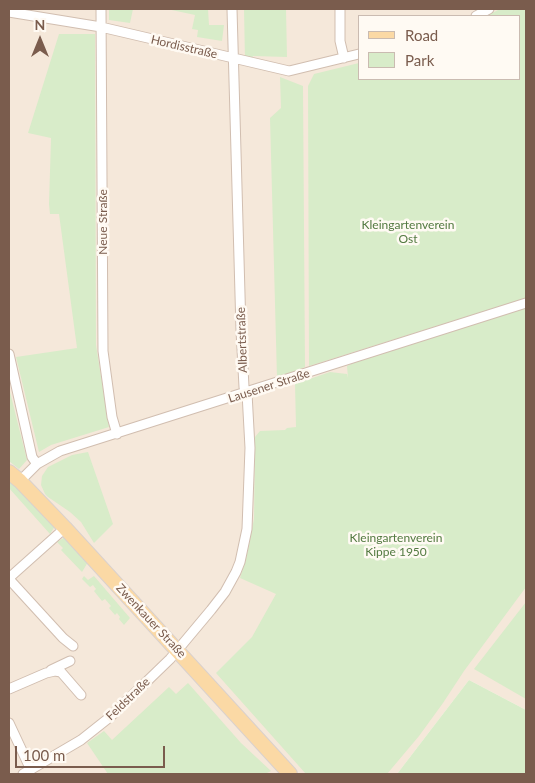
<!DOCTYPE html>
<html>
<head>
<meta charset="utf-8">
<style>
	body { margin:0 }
	#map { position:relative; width:535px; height:783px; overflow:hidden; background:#fdf6ec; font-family:Lato,sans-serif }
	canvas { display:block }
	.frame { position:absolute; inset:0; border:10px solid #7a5c4d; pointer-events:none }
	.legend { position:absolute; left:358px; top:15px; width:162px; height:65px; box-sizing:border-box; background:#fffaf3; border:1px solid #cabbb1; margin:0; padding:6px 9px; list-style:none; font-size:15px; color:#7a5c4d }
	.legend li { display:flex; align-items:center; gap:10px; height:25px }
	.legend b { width:25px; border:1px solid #cabbb1 }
	.north { position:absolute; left:15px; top:15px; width:50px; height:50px; -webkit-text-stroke:4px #fffaf3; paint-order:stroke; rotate:0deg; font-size:14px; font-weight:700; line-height:20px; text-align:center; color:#7a5c4d }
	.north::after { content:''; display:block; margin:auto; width:18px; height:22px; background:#7a5c4d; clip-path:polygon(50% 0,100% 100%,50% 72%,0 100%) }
	.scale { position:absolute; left:15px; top:746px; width:150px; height:22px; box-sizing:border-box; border:2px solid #7a5c4d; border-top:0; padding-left:6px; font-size:15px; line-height:18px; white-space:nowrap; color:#7a5c4d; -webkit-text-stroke:4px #fffaf3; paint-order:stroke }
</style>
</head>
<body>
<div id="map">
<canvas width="535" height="783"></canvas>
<div class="frame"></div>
<ul class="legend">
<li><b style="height:6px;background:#fbd9a5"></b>Road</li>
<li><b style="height:14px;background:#d8ecc9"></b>Park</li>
</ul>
<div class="north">N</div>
<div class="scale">100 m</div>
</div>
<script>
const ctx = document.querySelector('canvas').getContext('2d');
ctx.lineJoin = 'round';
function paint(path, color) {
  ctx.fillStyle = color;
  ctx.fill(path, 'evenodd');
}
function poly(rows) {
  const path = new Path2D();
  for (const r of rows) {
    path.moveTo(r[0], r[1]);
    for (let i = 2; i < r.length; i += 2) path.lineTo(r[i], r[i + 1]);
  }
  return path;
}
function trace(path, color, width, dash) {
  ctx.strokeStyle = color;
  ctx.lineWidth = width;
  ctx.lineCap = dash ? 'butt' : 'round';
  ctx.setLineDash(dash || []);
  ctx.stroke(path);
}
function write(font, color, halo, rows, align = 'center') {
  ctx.font = font + ' Lato,sans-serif';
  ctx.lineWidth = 5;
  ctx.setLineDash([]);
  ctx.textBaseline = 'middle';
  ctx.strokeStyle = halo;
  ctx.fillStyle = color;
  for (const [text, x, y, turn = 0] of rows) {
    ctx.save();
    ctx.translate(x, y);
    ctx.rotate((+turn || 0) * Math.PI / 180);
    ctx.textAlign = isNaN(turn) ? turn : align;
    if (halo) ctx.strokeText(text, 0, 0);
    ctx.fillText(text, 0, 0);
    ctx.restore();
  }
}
paint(poly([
	[9,9,526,9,526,710,469,680,397,774,9,774],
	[359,16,519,16,519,79,359,79]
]), '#f5e8da');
paint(poly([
	[109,9,133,9,130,23,109,20],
	[167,9,208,9,209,25,224,25,222,41,197,37,198,30,192,29,195,15],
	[244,9,286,9,287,57,253,56,252,63,245,61],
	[500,9,526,9,526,298,309,366,308,86,314,74,359,63,359,79,519,79,519,16,486,16],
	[59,34,95,34,96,345,109,427,51,445,39,452,16,357,77,348,59,214,50,214,49,204,51,138,28,133],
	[280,77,303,86,305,367,277,378,270,118,281,108],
	[526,307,526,587,464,671,443,703,419,736,387,774,306,774,216,673,252,637,276,594,240,578,246,559,254,519,255,437,260,431,285,430,287,428,296,427,295,384,330,372,347,374,348,378,347,366,353,363,353,361],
	[9,388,27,460,19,469,9,461],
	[88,452,113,524,94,543,81,522,70,512,48,497,45,494,41,485,42,476,48,467,72,455],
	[9,479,55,526,50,534,9,488],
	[67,536,88,562,82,572,61,550,63,548,57,542],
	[84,576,88,580,94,576,130,618,124,625,119,619,120,617,117,613,115,615,109,608,111,606,105,599,102,601,94,591,96,589,93,585,90,587,82,579],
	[526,602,526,699,474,669],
	[469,680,526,710,526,774,397,774],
	[188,683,241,743,271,771,265,774,108,774,87,743,104,731,112,740,169,687,176,694]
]), '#d8ecc9');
const street = poly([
	[101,9,103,351,112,417,117,434],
	[340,9,340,41,344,58],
	[9,12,101,27,289,71,359,54],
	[476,16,489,9],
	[9,354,32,457,37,464],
	[20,481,37,464,60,451,526,303],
	[9,578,65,528],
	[9,579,63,638,73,646],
	[51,670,70,661],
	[9,689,46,673,55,671,61,672,81,695],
	[9,723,31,770],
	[23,774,81,740,110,717,170,659,211,610,225,592,236,572,240,562,247,529,250,448,247,393,244,387,241,330,232,9]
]);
const primary = poly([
	[9,472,20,481,65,528,290,774]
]);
trace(street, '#d1beb0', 11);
trace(primary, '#dad1cd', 16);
trace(street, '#fff', 9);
trace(primary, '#fbd9a5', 14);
write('12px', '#7a5c4d', '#fffaf3', [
	["Hordisstraße",184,47,13],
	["Neue Straße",103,222,-90],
	["Albertstraße",242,340,-92],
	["Lausener Straße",269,386,-18],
	["Zwenkauer Straße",151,621,47],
	["Feldstraße",128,699,-44]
]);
write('12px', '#537a41', '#fffaf3', [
	["Kleingartenverein",408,225],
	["Ost",408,239],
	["Kleingartenverein",396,538],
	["Kippe 1950",396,552]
]);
</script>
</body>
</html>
